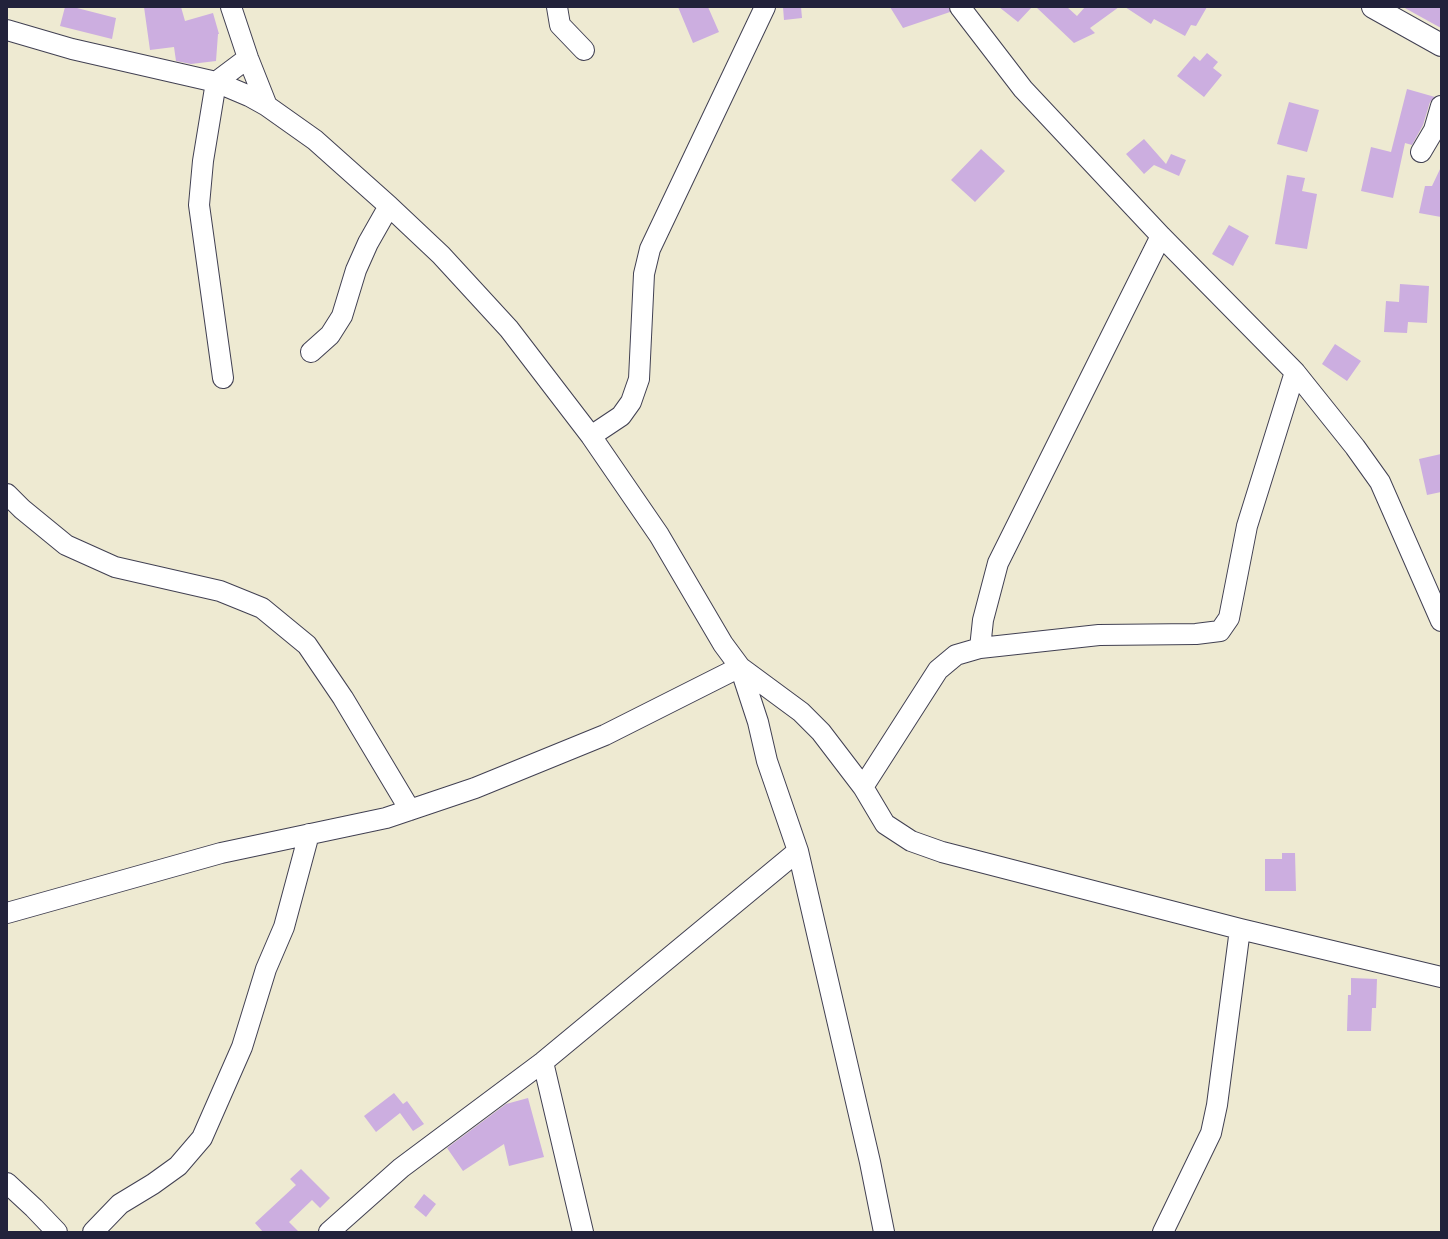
<!DOCTYPE html>
<html>
<head>
<meta charset="utf-8">
<style>
	body { margin:0 }
	#map { position:relative; width:1448px; height:1239px; overflow:hidden; background:#eeead2; font-family:"Shantell Sans",sans-serif }
	canvas { display:block }
	.frame { position:absolute; inset:0; border:8px solid #22223b; pointer-events:none }
</style>
</head>
<body>
<div id="map">
<canvas width="1448" height="1239"></canvas>
<div class="frame"></div>
</div>
<script>
const ctx = document.querySelector('canvas').getContext('2d');
ctx.lineJoin = 'round';
function paint(path, color) {
  ctx.fillStyle = color;
  ctx.fill(path, 'evenodd');
}
function poly(rows) {
  const path = new Path2D();
  for (const r of rows) {
    path.moveTo(r[0], r[1]);
    for (let i = 2; i < r.length; i += 2) path.lineTo(r[i], r[i + 1]);
  }
  return path;
}
function trace(path, color, width, dash) {
  ctx.strokeStyle = color;
  ctx.lineWidth = width;
  ctx.lineCap = dash ? 'butt' : 'round';
  ctx.setLineDash(dash || []);
  ctx.stroke(path);
}
paint(poly([
	[65,7,77,7,77,8,116,18,112,39,60,26],
	[144,7,181,7,185,21,213,13,219,34,218,34,216,61,191,64,176,61,174,47,150,50],
	[678,7,708,7,719,32,693,43],
	[783,7,801,7,802,18,784,20],
	[890,7,949,7,950,12,903,28],
	[999,7,1032,7,1018,22],
	[1036,7,1067,7,1077,16,1085,7,1119,7,1090,28,1095,33,1074,43],
	[1125,7,1207,7,1196,26,1191,25,1185,36,1154,19,1151,24],
	[1403,7,1441,7,1441,28],
	[1207,53,1218,62,1213,68,1222,75,1204,97,1177,76,1194,56,1200,61],
	[1407,89,1435,97,1430,102,1423,125,1412,145,1405,143,1393,198,1361,191,1371,147,1391,152],
	[1289,102,1319,110,1307,152,1277,144],
	[1144,139,1166,164,1171,154,1186,160,1179,176,1154,165,1144,174,1126,154],
	[981,149,1005,171,975,202,951,180],
	[1441,167,1441,217,1419,213,1425,186,1432,186],
	[1287,175,1305,178,1302,191,1317,194,1307,249,1275,244],
	[1229,225,1249,236,1233,266,1212,254],
	[1400,284,1429,286,1427,323,1408,322,1407,333,1384,332,1386,301,1399,302],
	[1335,344,1361,361,1347,381,1322,364],
	[1441,454,1441,492,1427,495,1419,459],
	[1282,853,1295,853,1296,891,1265,891,1265,859,1282,859],
	[1351,978,1377,979,1376,1008,1372,1008,1371,1031,1347,1031,1348,995,1351,995],
	[394,1093,403,1104,407,1101,424,1124,413,1131,400,1113,376,1132,364,1116],
	[528,1098,544,1157,509,1166,504,1144,463,1171,447,1148,506,1104],
	[301,1169,330,1198,320,1208,312,1200,289,1222,299,1232,263,1232,255,1223,296,1185,290,1179],
	[424,1194,436,1204,426,1217,414,1207]
]), '#ccaee0');
const minor = poly([
	[231,7,248,58,267,106],
	[557,7,560,25,584,50],
	[960,7,1023,89,1161,236,1295,372,1355,447,1380,482,1441,621],
	[7,30,72,49,216,82,249,96,267,106,315,140,389,206,441,255,509,329,591,436,659,535,723,644,740,667,801,712,821,732,863,787,885,824,911,841,942,852,1240,929,1441,977],
	[1421,152,1434,130,1441,106],
	[311,352,330,335,342,316,356,270,368,243,389,206],
	[223,378,199,205,203,161,216,82,248,58],
	[591,436,621,416,631,402,639,379,644,274,650,249,765,7],
	[7,494,22,509,66,545,115,567,220,591,262,608,307,645,343,698,410,810],
	[980,648,983,620,998,563,1161,236],
	[863,787,938,670,956,655,980,648,1099,635,1196,634,1220,631,1229,618,1247,526,1295,372],
	[7,913,221,853,386,818,475,788,605,735,740,667,758,722,767,761,798,851,870,1162,884,1232],
	[543,1062,583,1232],
	[7,1183,34,1208,57,1232],
	[93,1232,120,1204,153,1184,178,1166,202,1138,242,1047,266,969,284,927,309,834],
	[329,1232,401,1168,543,1062,798,851],
	[1163,1232,1211,1133,1217,1105,1240,929]
]);
const major = poly([
	[1373,7,1441,45]
]);
trace(minor, '#414052', 22);
trace(major, '#414052', 24);
trace(minor, '#fff', 20);
trace(major, '#fff', 22);
</script>
</body>
</html>
